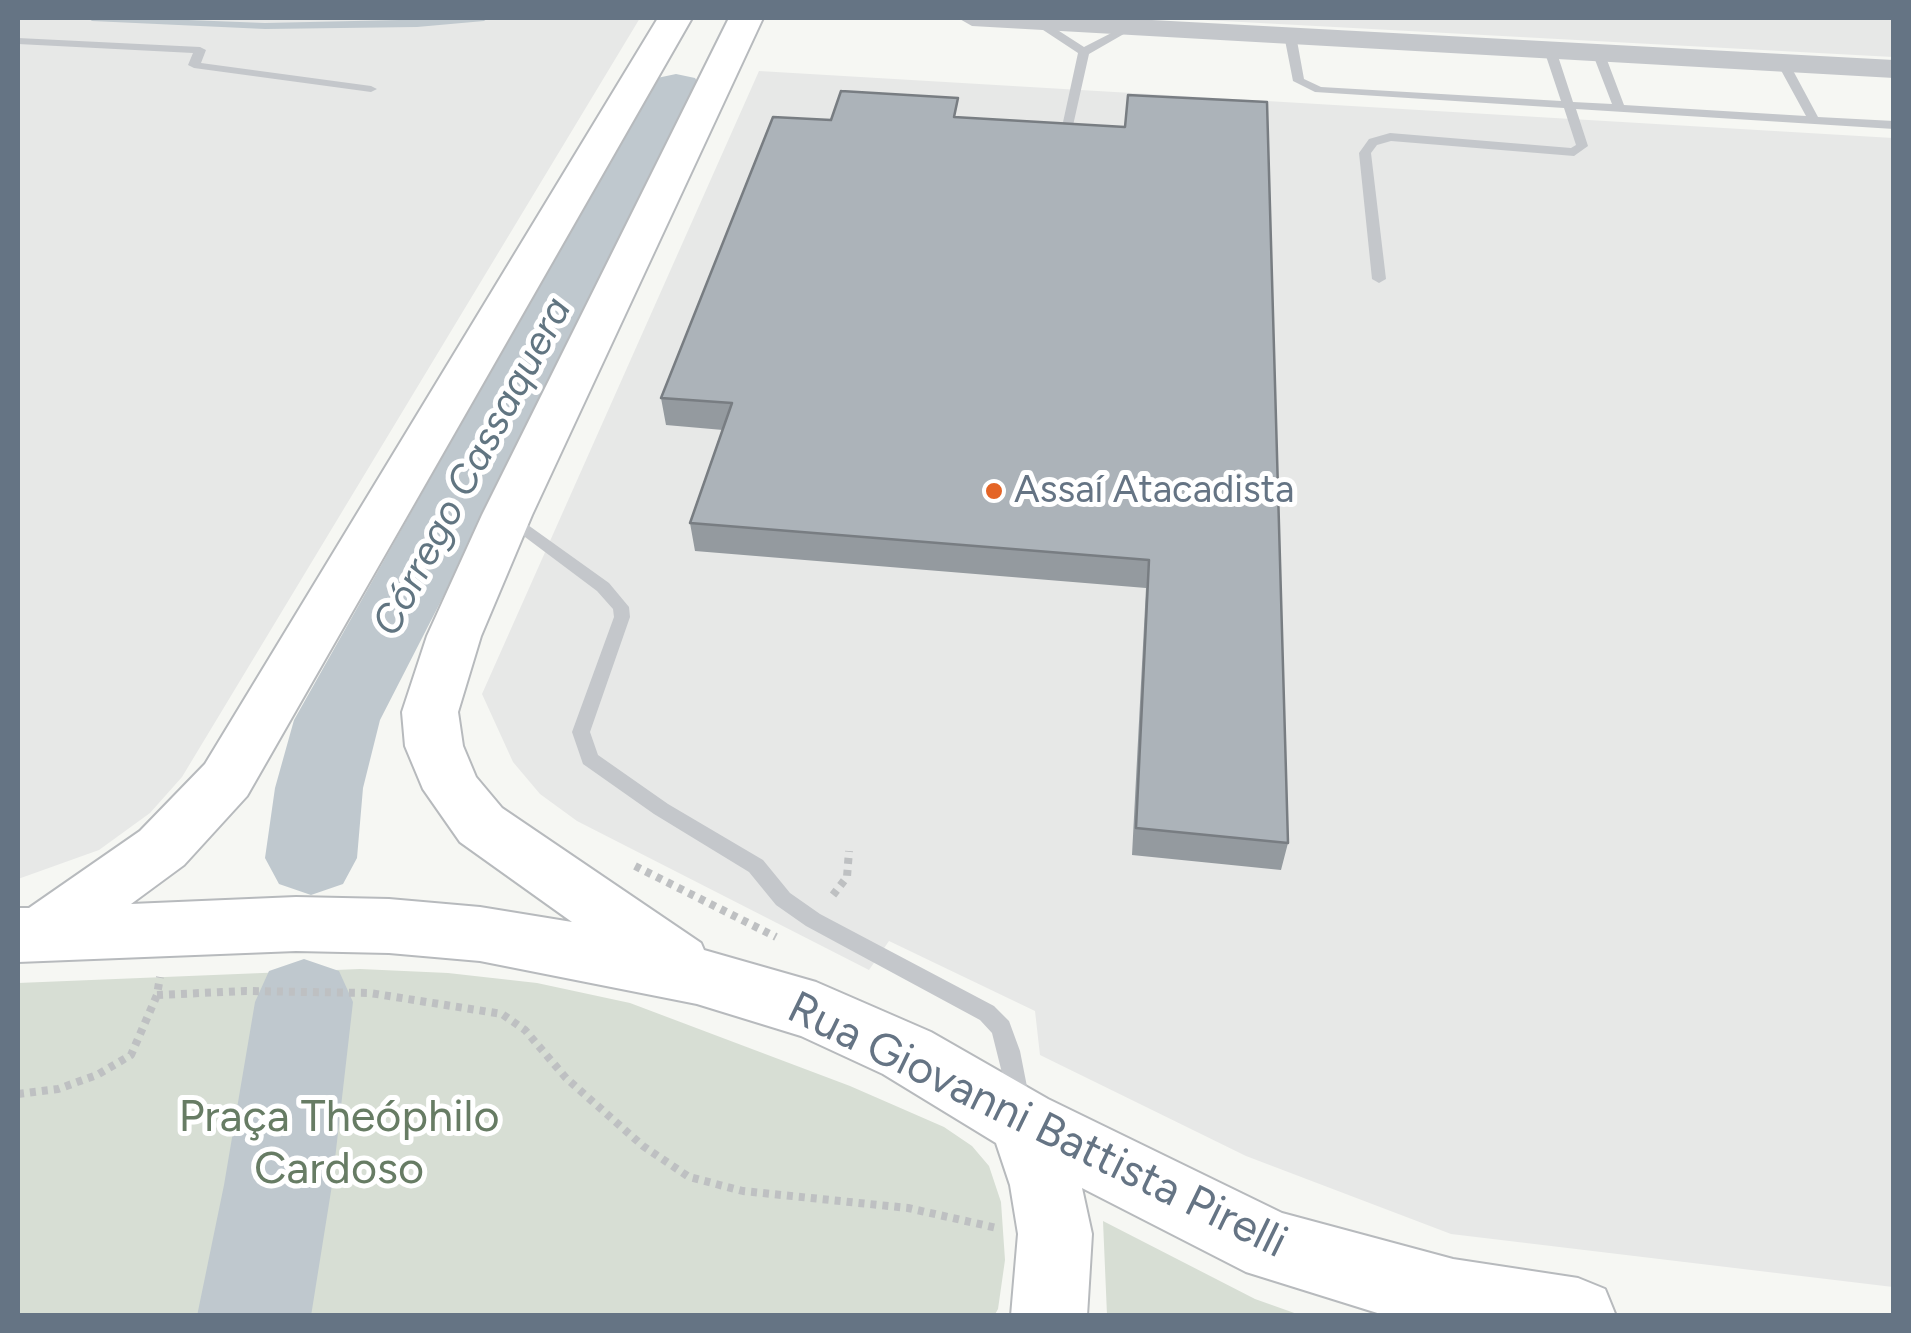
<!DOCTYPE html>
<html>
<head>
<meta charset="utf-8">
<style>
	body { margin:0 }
	#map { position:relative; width:1911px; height:1333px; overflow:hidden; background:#f6f7f3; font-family:Figtree,sans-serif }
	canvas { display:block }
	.frame { position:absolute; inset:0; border:20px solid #657484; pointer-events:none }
</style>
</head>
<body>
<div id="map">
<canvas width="1911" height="1333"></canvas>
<div class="frame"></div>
</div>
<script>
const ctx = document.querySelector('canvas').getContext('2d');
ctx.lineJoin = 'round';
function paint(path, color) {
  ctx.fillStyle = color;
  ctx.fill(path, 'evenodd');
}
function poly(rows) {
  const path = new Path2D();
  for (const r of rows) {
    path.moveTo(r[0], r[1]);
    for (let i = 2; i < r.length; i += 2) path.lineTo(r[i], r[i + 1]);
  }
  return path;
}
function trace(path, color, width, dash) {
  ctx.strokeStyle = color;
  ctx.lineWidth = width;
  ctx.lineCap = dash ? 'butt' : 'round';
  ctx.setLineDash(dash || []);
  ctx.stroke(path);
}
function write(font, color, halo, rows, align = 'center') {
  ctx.font = font + ' Figtree,sans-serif';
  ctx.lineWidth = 10;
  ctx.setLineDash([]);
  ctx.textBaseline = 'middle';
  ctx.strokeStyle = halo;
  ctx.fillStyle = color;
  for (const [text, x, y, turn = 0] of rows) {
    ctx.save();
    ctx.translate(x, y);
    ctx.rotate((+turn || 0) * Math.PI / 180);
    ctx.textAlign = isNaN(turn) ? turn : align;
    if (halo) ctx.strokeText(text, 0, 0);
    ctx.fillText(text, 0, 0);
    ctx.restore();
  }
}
paint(poly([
	[18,18,640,18,182,777,150,813,99,850,18,879],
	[1167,18,1893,18,1893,57],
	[759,71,1893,138,1893,1287,1451,1234,1246,1156,1040,1055,1035,1011,889,941,869,970,577,821,540,794,513,762,482,694]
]), '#e7e8e7');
paint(poly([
	[360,969,448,973,537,983,630,1003,850,1086,944,1127,972,1146,989,1166,1001,1202,1005,1260,998,1309,994,1316,18,1315,18,983],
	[1103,1221,1255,1299,1300,1315,1107,1315]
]), '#d7ded4');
paint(poly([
	[88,18,137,18,265,23,488,18,484,21,417,27,265,29,92,21,88,18]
]), '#bfc8ce');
paint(poly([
	[676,74,695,78,703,90,380,720,363,788,357,858,343,884,311,895,279,884,265,858,275,788,294,720,649,90,657,78,676,74],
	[304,959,339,971,353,1002,332,1185,311,1316,197,1316,224,1185,255,1002,269,971,304,959]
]), '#bfc8ce');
const trunk = poly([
	[658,18,692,18,247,796,184,865,131,904,296,897,389,899,480,907,572,922,460,842,423,789,405,746,402,712,427,636,482,515,729,18,763,18,532,515,481,636,458,712,463,746,476,777,502,808,701,943,704,950,816,982,931,1032,1048,1099,1282,1213,1453,1259,1578,1278,1605,1289,1616,1316,1387,1316,1246,1272,1082,1188,1092,1234,1087,1316,1011,1316,1018,1234,1010,1185,996,1143,883,1074,801,1036,697,1004,480,961,389,953,296,951,18,962,18,908,29,908,140,831,205,764,658,18]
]);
trace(trunk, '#b7babd', 4);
trace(poly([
	[635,866,776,937],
	[833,895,847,877,849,851],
	[157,995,246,991,370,993,502,1014,525,1030,566,1078,643,1146,689,1177,743,1191,908,1208,997,1228],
	[18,1094,58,1089,97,1075,131,1055,157,995,160,977]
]), '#bec0c2', 8, [6, 6]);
paint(poly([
	[1034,20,1042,20,1084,47,1127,25,1136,27,1089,54,1070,139,1060,136,1078,53,1034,24,1034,20],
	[1290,32,1296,35,1304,79,1321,87,1561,101,1544,50,1550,47,1556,50,1573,102,1612,104,1592,52,1598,49,1604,52,1624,105,1806,116,1777,63,1783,60,1789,63,1818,117,1894,121,1894,129,1576,109,1588,146,1574,156,1391,141,1377,145,1371,153,1386,279,1379,283,1372,279,1359,153,1369,139,1390,133,1571,148,1576,145,1564,108,1315,92,1293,81,1284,35,1290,32],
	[18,38,200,47,206,50,201,63,371,86,377,89,371,92,194,68,188,65,193,53,18,44,18,38],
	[507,510,609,583,629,607,630,617,590,732,598,755,668,804,763,860,790,893,820,914,994,1006,1009,1021,1020,1051,1030,1102,1027,1109,1019,1112,1011,1109,992,1033,980,1020,806,926,776,905,749,872,654,814,583,764,572,732,614,617,613,609,597,591,501,519,499,515,507,510]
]), '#c4c7cb');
paint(poly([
	[958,18,1115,18,1894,60,1894,78,972,26,958,18]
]), '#c4c7cb');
paint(trunk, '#fff');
paint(poly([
	[958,117,1288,843,1281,870,1132,855,1146,588,695,551,690,523,723,430,666,425,661,398,831,120]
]), '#949a9f');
const building = poly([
	[841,91,958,98,954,117,1125,127,1128,95,1267,102,1288,843,1136,828,1149,560,690,523,732,403,661,398,773,117,831,120,841,91]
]);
paint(building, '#acb3b9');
trace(building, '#787d82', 2.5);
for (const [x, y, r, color] of [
	[994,491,10,"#e46426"]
]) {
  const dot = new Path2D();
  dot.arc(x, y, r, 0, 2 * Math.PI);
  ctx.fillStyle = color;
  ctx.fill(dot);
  trace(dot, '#fff', 4);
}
write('38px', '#657484', '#fff', [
	["Assaí Atacadista",1014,491]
], 'left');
write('italic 40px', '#617581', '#fff', [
	["Córrego Cassaquera",473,467,-62]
]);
write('45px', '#677c64', '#fff', [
	["Praça Theóphilo",339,1118],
	["Cardoso",339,1170]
]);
write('45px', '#657484', '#fff', [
	["Rua Giovanni Battista Pirelli",1037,1126,26]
]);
</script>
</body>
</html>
